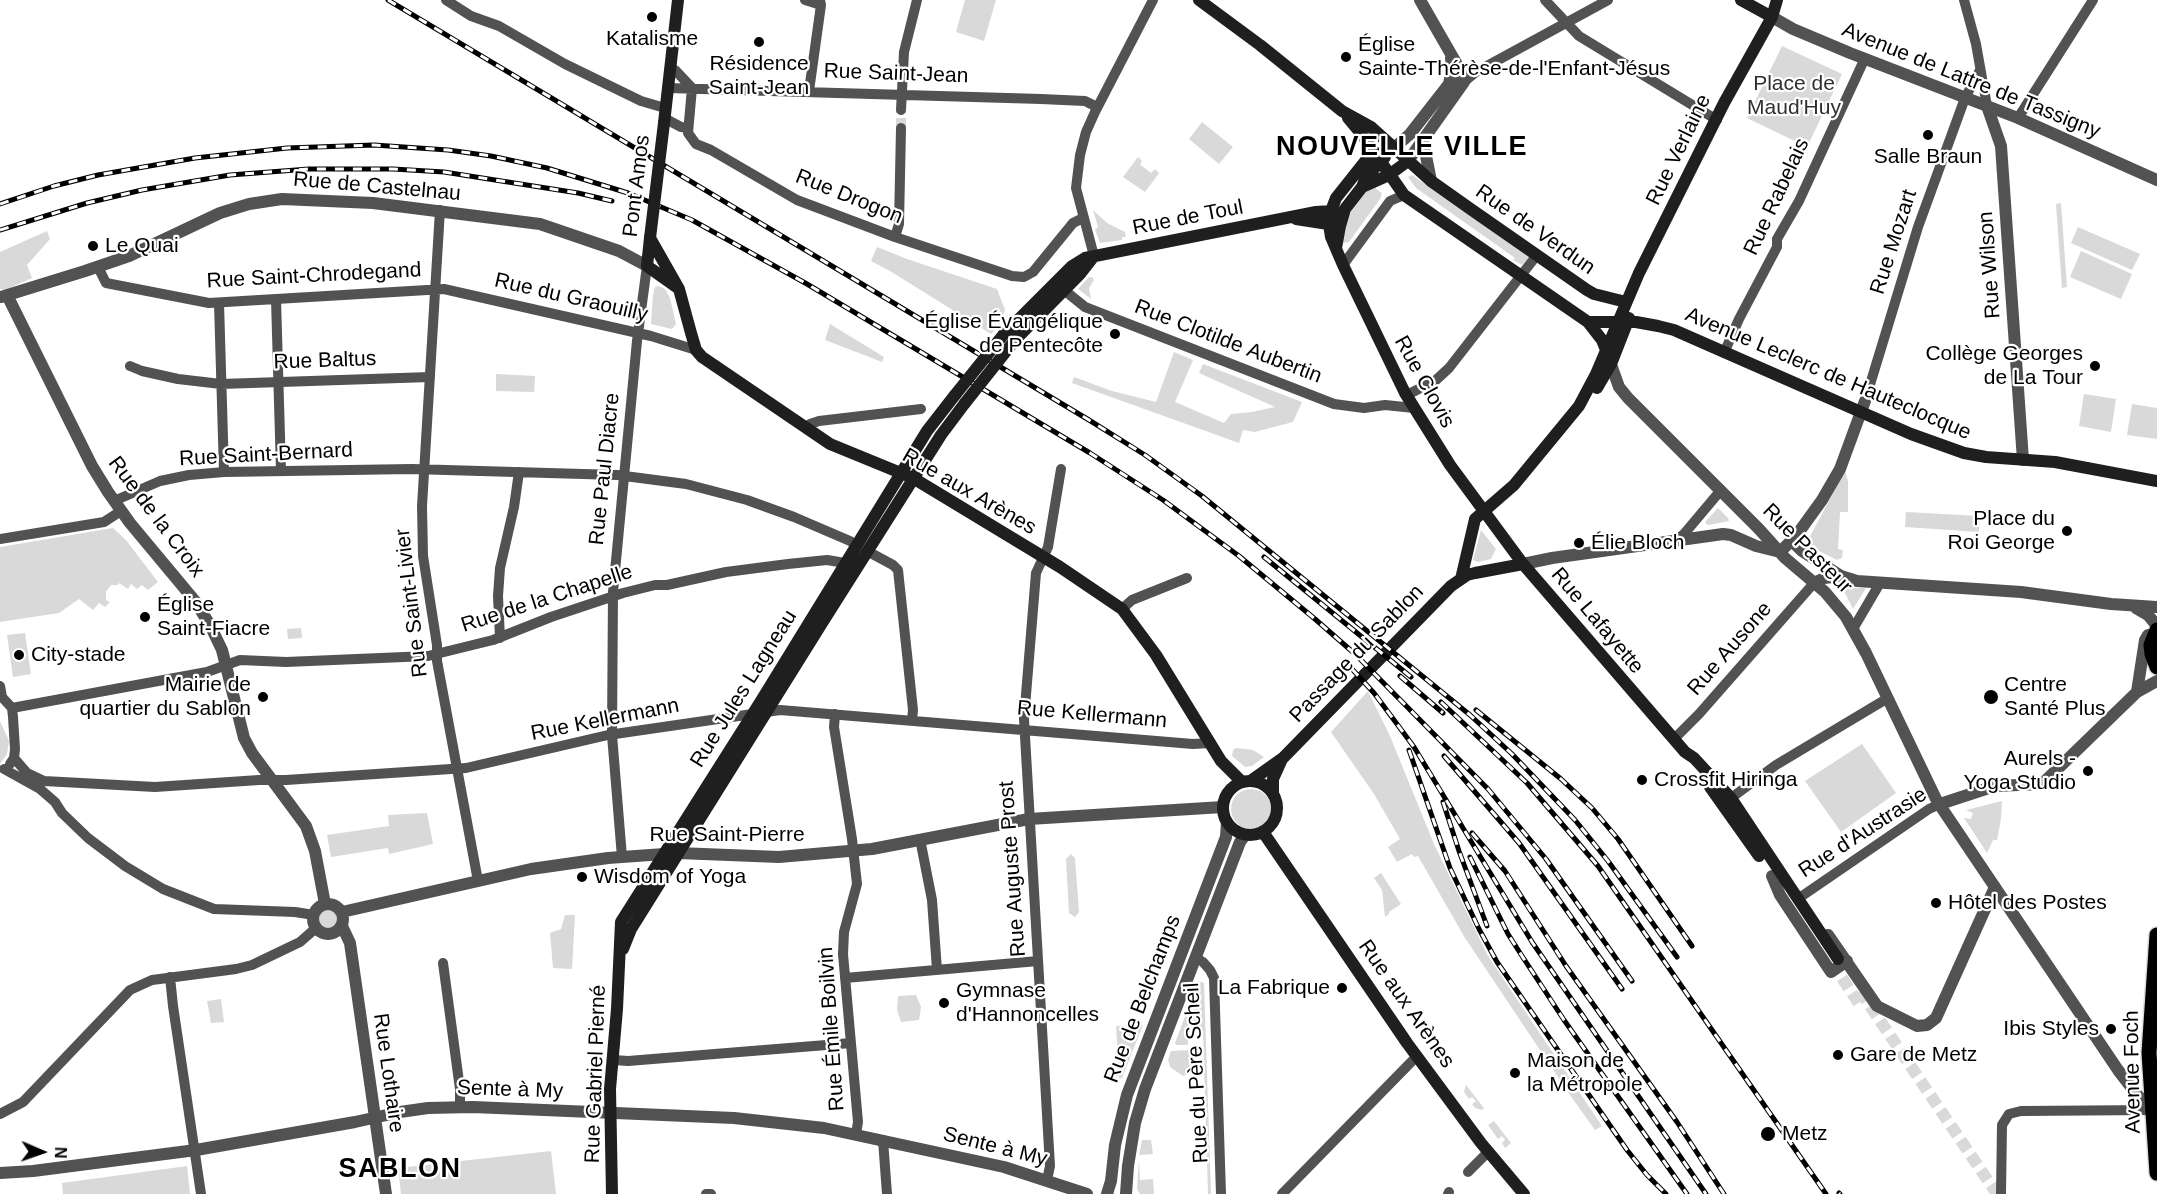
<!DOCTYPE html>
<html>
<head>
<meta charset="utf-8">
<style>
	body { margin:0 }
	#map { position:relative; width:2157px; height:1194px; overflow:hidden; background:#fff; font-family:Helvetica,sans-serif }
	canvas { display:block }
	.north { position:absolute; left:12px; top:1122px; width:60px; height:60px; -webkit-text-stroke:4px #fff; paint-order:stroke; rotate:92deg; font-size:16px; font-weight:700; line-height:24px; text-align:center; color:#000 }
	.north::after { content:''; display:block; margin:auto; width:21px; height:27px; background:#000; clip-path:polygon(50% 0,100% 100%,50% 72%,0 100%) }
</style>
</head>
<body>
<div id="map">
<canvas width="2157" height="1194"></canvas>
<div class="north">N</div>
</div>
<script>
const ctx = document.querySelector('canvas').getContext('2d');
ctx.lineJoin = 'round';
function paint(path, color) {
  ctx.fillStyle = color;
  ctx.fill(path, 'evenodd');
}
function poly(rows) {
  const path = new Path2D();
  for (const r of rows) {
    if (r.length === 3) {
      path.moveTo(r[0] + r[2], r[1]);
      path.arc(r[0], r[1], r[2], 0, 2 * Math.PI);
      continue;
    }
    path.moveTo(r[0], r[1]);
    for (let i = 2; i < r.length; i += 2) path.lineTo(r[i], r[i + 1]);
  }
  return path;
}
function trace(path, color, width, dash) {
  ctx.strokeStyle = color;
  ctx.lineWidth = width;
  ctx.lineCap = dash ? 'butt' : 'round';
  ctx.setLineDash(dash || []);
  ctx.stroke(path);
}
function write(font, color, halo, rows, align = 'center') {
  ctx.font = font + ' Helvetica,sans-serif';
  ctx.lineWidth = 4.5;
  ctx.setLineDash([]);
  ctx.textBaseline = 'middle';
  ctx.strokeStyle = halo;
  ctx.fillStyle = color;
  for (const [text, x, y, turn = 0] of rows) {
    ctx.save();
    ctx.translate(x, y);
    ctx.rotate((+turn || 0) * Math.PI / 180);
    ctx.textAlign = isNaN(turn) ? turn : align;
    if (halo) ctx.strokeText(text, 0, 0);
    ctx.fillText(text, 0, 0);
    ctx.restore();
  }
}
paint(poly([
	[965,0,996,0,984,41,956,32],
	[1782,46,1842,74,1807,147,1747,118],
	[1202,122,1233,147,1219,164,1189,139],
	[1138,157,1142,161,1140,165,1142,166,1151,173,1155,169,1159,173,1145,192,1123,177],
	[1412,175,1528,256,1529,258,1522,265,1513,260,1515,258,1416,188,1408,177],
	[1376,185,1376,189,1382,193,1380,199,1349,242,1343,243,1342,236,1347,218,1367,189],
	[2061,203,2067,287,2062,288,2056,204],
	[1093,210,1107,223,1125,232,1126,237,1122,237,1122,240,1100,243,1095,230,1098,227],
	[2078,227,2140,254,2132,270,2071,243],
	[47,231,50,239,27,265,32,278,5,290,0,289,0,252],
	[877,247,907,259,997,289,1005,310,999,327,991,334,890,271,871,261],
	[2081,251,2132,274,2121,299,2070,277],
	[1089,277,1092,277,1094,280,1089,288,1091,299,1078,289],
	[658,286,665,289,670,298,676,324,672,329,651,324,653,295,655,287],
	[830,324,884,357,882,362,825,340],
	[1174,352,1193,360,1175,402,1224,423,1231,414,1252,412,1275,407,1199,373,1203,364,1302,402,1293,422,1255,432,1243,430,1239,443,1072,383,1074,377,1112,391,1156,402],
	[496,374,535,376,534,392,496,391],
	[2084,394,2116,399,2111,432,2079,426],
	[2132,404,2157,408,2157,439,2127,435],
	[1845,471,1848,481,1848,512,1840,512,1838,549,1843,550,1842,558,1837,560,1807,545,1807,542],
	[1718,508,1728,518,1729,521,1709,525,1706,524,1705,522],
	[1906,512,1980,516,1979,532,1905,527],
	[113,528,126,540,158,582,148,590,142,585,137,589,131,584,128,589,119,583,118,585,111,585,106,592,106,600,110,602,105,607,99,603,93,610,79,599,59,613,0,622,0,547],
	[1481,530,1496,549,1491,559,1478,562,1473,560],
	[1853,588,1866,588,1853,609,1843,589],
	[301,628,302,638,288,639,287,629],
	[25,633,31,674,13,677,7,635],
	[1368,691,1390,736,1434,844,1488,956,1602,1126,1595,1130,1570,1095,1465,938,1418,856,1414,857,1412,854,1397,862,1388,847,1400,839,1374,794,1331,732],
	[0,721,9,741,7,754,0,764],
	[1862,744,1896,793,1841,832,1805,781],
	[1236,748,1253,750,1264,757,1252,766,1245,767,1232,756,1233,750],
	[1251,809,20],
	[2002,801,2001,819,1997,840,1993,840,1987,853,1964,818,1971,819,1973,813,1966,810],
	[427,813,433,844,389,854,388,848,331,857,327,835,389,826,388,815],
	[1071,854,1075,858,1079,912,1075,917,1069,913,1066,859],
	[1381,873,1401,904,1389,912,1389,914,1385,917,1382,890,1374,878],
	[328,919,10],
	[565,915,575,915,572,969,553,968,550,933,561,929],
	[1198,981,1204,983,1211,1194,1208,1194,1203,1031,1188,1031,1188,1045,1176,1045,1175,1043],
	[916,995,921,1007,919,1020,901,1022,897,1010,898,996],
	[221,999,224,1022,211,1023,207,1001],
	[1143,1025,1122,1078,1119,1078,1116,1026],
	[1189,1050,1190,1073,1183,1076,1170,1067,1168,1060,1171,1051],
	[1466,1085,1484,1108,1482,1110,1475,1108,1472,1104,1476,1101,1472,1097,1469,1099,1464,1092],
	[1494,1121,1511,1143,1505,1148,1502,1143,1505,1140,1502,1136,1498,1139,1488,1125],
	[1142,1140,1151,1140,1153,1154,1139,1155],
	[551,1151,556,1194,401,1194,398,1168],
	[1139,1159,1140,1180,1153,1179,1154,1194,1140,1194,1137,1189],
	[187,1166,190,1194,63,1194,62,1183]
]), '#d9d9d9');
trace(poly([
	[901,128,901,110]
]), '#d9d9d9', 10, [10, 5]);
trace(poly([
	[1832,963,1860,1005],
	[1860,991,1997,1194]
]), '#d9d9d9', 12, [12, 6]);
const primary = poly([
	[2157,630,2151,645,2152,654,2157,667],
	[2157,935,2149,1053,2157,1173]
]);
trace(primary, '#dbdbdb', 18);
trace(poly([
	[446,0,471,16,499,26,565,64,641,101,665,108],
	[805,0,821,5,820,0],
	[1545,0,1579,36,1717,120],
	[1964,0,1976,44,1987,106],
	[670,67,676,71,692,88],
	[1457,83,1464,82,1476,72,1608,0],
	[668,88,1041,99,1085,101,1097,107],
	[692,88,688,133,696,144,711,150,797,200,895,237,1012,276,1024,277,1033,272,1073,223,1083,218],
	[809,91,821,5],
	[901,110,904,52,917,0],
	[664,118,681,127,688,128],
	[2018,118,2093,0],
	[440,210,422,506,423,556,437,645,437,661,478,881],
	[895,237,899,224,901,128],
	[1094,256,1076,188,1080,155,1086,132,1095,112,1153,0],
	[1343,265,1390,201,1404,195],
	[98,267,106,283,209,303,444,289,651,336,696,350],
	[1064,290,1085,307,1334,404,1364,408,1385,405,1414,408],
	[276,299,281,471],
	[219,303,224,472],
	[1724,353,1739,319,1777,247,1777,239,1799,201,1865,58],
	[130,366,142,371,178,379,221,384,430,377],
	[1407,395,1436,380,1449,368,1537,255],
	[1865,401,1918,227,1965,98,1980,70],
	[807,429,810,424,819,421,921,409],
	[114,501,160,481,189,475,224,472,412,469,617,475,686,484,747,500,794,517,850,541,857,546],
	[0,539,104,522,121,511],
	[1675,541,1684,534,1721,490],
	[867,551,893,565,898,570,913,710,912,720],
	[1122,609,1132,600,1187,578],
	[1853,629,1880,583],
	[500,638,498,596,500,568,514,507,519,472],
	[0,686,2,697,12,708,13,717,15,749,14,758,10,764],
	[12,708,207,672,240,660,286,662,428,656,493,640,551,617,623,593,655,585,667,585,726,572,788,564,827,560,845,563],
	[835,714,834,727,852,839,857,884,844,932,843,954,858,1122,856,1134],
	[1674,739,1699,714,1814,583],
	[14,758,27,773,44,781,155,787,259,780,286,780,466,768,608,735,780,710,1193,744,1211,743],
	[4,769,40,789,55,802,62,813,88,838,125,866,163,889,214,909,295,912,314,915],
	[1731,798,1776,765,1888,698],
	[920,839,932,900,937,970],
	[622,857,612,735,613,592,637,341,647,266],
	[1802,896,1929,809,1940,804],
	[1196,958,1203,962,1210,970,1214,978,1221,1194],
	[443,963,460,1089,460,1107],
	[170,977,173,1006,201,1194],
	[845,978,1038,961],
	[614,1060,628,1061,851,1043],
	[0,1114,23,1102,130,990,152,980,236,969,252,965,300,942,316,928],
	[883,1140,887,1194],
	[1468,1172,1488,1152],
	[1047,1180,1050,1166,1024,719,1036,573,1048,547,1061,469],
	[706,1194,711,1194],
	[1282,1194,1417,1056],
	[1448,1194,1449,1192],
	[2001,1194,2002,1125,2009,1114,2021,1111,2153,1110]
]), '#525252', 10);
trace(poly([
	[1772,17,1793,29,1850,53,2018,118,2157,180],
	[1987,106,2001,146,2023,460],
	[1423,141,1431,181],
	[1394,148,1410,134,1449,84,1452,69,1451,58],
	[1408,161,1464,82,1459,68,1420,0],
	[7,295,92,466,108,492,130,523,195,601,210,625,222,650,244,738,252,753,306,826,315,851,325,904],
	[1,297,85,271,129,256,220,213,249,204,282,199,373,203,540,224,619,251,647,266],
	[1608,356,1619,387,1628,398,1759,529,1785,558,1825,592,1846,617,1866,653,1937,801,2118,1070,2138,1096,2156,1112],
	[1792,541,1802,551,1841,576],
	[1780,552,1796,536,1822,500,1840,469,1865,401],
	[1523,564,1552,558,1723,534,1731,535,1756,546,1780,552],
	[1814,583,1824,578,1841,576,1857,581,2021,592,2111,604,2157,607],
	[2136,608,2148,615,2157,626],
	[2137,692,2145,640,2148,635],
	[1940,804,1995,786,2042,784,2137,692,2157,681],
	[1772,876,1780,895,1831,972,1847,961],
	[328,919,15],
	[342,912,531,869,608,858,678,853,779,857,872,849,1029,819,1223,807],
	[342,926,350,943,386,1194],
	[1828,935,1877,1006,1917,1026,1927,1025,1936,1018,1995,887],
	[0,1173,33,1171,196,1150,355,1122,400,1112,428,1108,473,1107,734,1118,824,1128,1004,1167,1087,1194],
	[1107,1194,1111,1181,1115,1145,1127,1095,1226,837,1227,822],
	[1126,1194,1128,1166,1135,1123,1145,1089,1240,842,1245,835]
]), '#525252', 12);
trace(poly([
	[1199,0,1260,45,1342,111,1371,127,1431,181,1472,210,1587,290,1594,294,1626,302],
	[1741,0,1772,17],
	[1348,118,1363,136,1404,195,1588,322,1602,340,1606,350],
	[664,123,678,0],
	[1394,148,1367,159,1336,198,1331,211,1329,224,1331,237,1343,265,1405,393,1450,465,1523,564,1685,752,1694,758,1731,798,1838,959],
	[1362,187,1389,175,1408,161],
	[1296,219,1335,225],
	[650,238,679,289,691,333,696,350,702,357,830,444,913,478,1060,567,1122,609,1156,655,1221,761,1242,782],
	[650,238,647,266,678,288],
	[1336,248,1340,226,1345,209,1362,187,1366,177,1385,157],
	[1588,322,1636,322,1658,326,1674,330,1911,434,1964,453,1986,457,2055,462,2157,481],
	[1004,334,1072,266,1085,258,1316,212,1331,211,1343,214],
	[1015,340,1080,274,1094,256],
	[1597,388,1611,364,1629,318],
	[1461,579,1475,519,1514,485,1579,406,1596,374,1639,273,1724,103,1772,17,1777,0],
	[1252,780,1283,758,1451,586,1467,575,1475,573,1523,564],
	[1250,808,27],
	[1710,787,1759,856],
	[1273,792,1273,779,1282,759],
	[1263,832,1407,1043,1481,1143,1524,1194],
	[623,949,631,929,822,623,941,435,965,403],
	[612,1194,610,1089,617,1009,621,922,761,701,927,431,955,395]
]), '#1f1f1f', 12);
trace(primary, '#000', 15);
const rail = poly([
	[388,0,1089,420,1145,455,1202,496,1470,715,1512,754,1575,820,1608,861,1677,957],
	[0,204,54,186,98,175,195,158,287,148,374,145,448,150,491,156,547,168,628,193,692,220,807,284,1090,453,1163,500,1239,556,1315,619,1355,654,1488,789,1546,859,1632,981],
	[0,230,87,203,142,190,230,175,309,169,393,169,444,172,578,193,612,201],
	[1264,557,1411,677],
	[1352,669,1374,693,1414,747,1532,942,1706,1194],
	[1400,676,1443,713],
	[1441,702,1527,783,1598,866,1826,1194],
	[1476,710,1561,779,1592,808,1618,839,1692,946],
	[1409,750,1450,868,1479,929,1497,962,1627,1150,1647,1175,1666,1194],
	[1444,756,1519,843,1622,989],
	[1443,802,1459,851,1487,926],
	[1472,833,1505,871,1566,966,1677,1122,1724,1194],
	[1470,857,1508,934,1522,956,1564,1020,1687,1194],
	[1839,1193,1840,1194]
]);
trace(rail, '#000', 5);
trace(rail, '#fff', 3, [9]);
trace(poly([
	[650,238,664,123],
	[955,395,1004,334],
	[965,403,1015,340]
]), '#1f1f1f', 12);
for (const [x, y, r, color] of [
	[652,17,6,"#000"],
	[759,42,6,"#000"],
	[1346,57,6,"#000"],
	[1928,135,6,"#000"],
	[93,246,6,"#000"],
	[1115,334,6,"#000"],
	[2095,366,6,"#000"],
	[2067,531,6,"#000"],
	[1579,543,6,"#000"],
	[145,617,6,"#000"],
	[19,655,6,"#000"],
	[263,697,6,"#000"],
	[1991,697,8,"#000"],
	[2088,771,6,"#000"],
	[1642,780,6,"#000"],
	[582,877,6,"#000"],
	[1936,903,6,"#000"],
	[1342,988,6,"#000"],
	[944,1003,6,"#000"],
	[2111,1029,6,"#000"],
	[1838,1055,6,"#000"],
	[1515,1073,6,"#000"],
	[1768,1134,8,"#000"]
]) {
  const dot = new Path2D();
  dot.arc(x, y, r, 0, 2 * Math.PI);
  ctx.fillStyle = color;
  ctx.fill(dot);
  trace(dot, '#fff', 2);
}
write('21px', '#000', '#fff', [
	["Katalisme",652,39,"center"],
	["Église",1358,45],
	["Sainte-Thérèse-de-l'Enfant-Jésus",1358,69],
	["Résidence",759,64,"center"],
	["Saint-Jean",759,88,"center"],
	["Salle Braun",1928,157,"center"],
	["Le Quai",105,246],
	["Église Évangélique",1103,322,"right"],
	["de Pentecôte",1103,346,"right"],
	["Collège Georges",2083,354,"right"],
	["de La Tour",2083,378,"right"],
	["Place du",2055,519,"right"],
	["Roi George",2055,543,"right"],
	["Élie Bloch",1591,543],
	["Église",157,605],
	["Saint-Fiacre",157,629],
	["City-stade",31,655],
	["Mairie de",251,685,"right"],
	["quartier du Sablon",251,709,"right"],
	["Centre",2004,685],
	["Santé Plus",2004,709],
	["Aurels -",2076,759,"right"],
	["Yoga Studio",2076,783,"right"],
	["Crossfit Hiringa",1654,780],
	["Wisdom of Yoga",594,877],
	["Hôtel des Postes",1948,903],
	["La Fabrique",1330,988,"right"],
	["Gymnase",956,991],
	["d'Hannoncelles",956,1015],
	["Ibis Styles",2099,1029,"right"],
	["Gare de Metz",1850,1055],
	["Maison de",1527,1061],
	["la Métropole",1527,1085],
	["Metz",1782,1134]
], 'left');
write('21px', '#000', '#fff', [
	["Rue Saint-Jean",896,74,2],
	["Avenue de Lattre de Tassigny",1971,81,22],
	["Rue Verlaine",1679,150,-64],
	["Pont Amos",637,186,-83],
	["Rue de Castelnau",377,187,5],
	["Rue Drogon",849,197,22],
	["Rue Rabelais",1777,197,-65],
	["Rue de Toul",1188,218,-11],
	["Rue de Verdun",1535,230,35],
	["Rue Mozart",1894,242,-72],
	["Rue Wilson",1990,265,-94],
	["Rue Saint-Chrodegand",314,276,-3],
	["Rue du Graouilly",571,298,13],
	["Rue Clotilde Aubertin",1228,342,21],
	["Rue Baltus",325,361,-2],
	["Avenue Leclerc de Hauteclocque",1828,374,23],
	["Rue Clovis",1424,382,61],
	["Rue Saint-Bernard",266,455,-3],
	["Rue Paul Diacre",605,469,-84],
	["Rue aux Arènes",969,492,30],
	["Rue de la Croix",156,517,53],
	["Rue Pasteur",1807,549,45],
	["Rue de la Chapelle",547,599,-18],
	["Rue Saint-Livier",412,603,-97],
	["Rue Lafayette",1597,621,50],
	["Rue Ausone",1730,649,-49],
	["Passage du Sablon",1357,654,-46],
	["Rue Jules Lagneau",744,689,-58],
	["Rue Kellermann",1092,715,5],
	["Rue Kellermann",605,720,-11],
	["Rue d'Austrasie",1863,833,-33],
	["Rue Saint-Pierre",727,835],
	["Rue Auguste Prost",1013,869,-94],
	["Rue de Belchamps",1143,999,-69],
	["Rue aux Arènes",1406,1004,55],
	["Rue Émile Boilvin",832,1029,-94],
	["Avenue Foch",2133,1072,-91],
	["Rue Lothaire",388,1073,82],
	["Rue du Père Scheil",1197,1073,-93],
	["Rue Gabriel Pierné",596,1074,-88],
	["Sente à My",510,1090,2],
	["Sente à My",995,1147,14]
]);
write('21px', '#303030', '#fff', [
	["Place de",1794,84],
	["Maud'Huy",1794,108]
]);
ctx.letterSpacing = '1.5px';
write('bold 27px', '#000', '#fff', [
	["NOUVELLE VILLE",1402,148],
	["SABLON",400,1170]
]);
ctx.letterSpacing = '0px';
</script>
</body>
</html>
